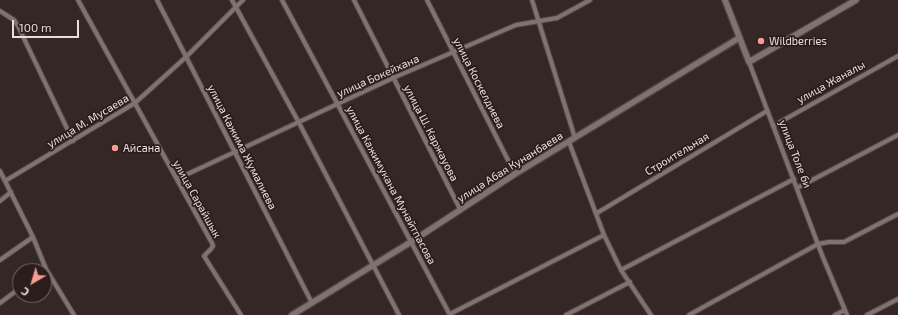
<!DOCTYPE html>
<html>
<head>
<meta charset="utf-8">
<style>
	body { margin:0 }
	#map { position:relative; width:898px; height:315px; overflow:hidden; background:#342725; font-family:"Exo 2",sans-serif }
	canvas { display:block }
	.north { position:absolute; left:12px; top:263px; width:40px; height:40px; box-sizing:border-box; background:#2a1d1b; border:1px solid #766a69; border-radius:50%; rotate:218deg; font-size:11px; font-weight:700; line-height:16px; text-align:center; color:#e7dedd }
	.north::after { content:''; display:block; margin:auto; width:14px; height:18px; background:#f59d8f; clip-path:polygon(50% 0,100% 100%,50% 72%,0 100%) }
	.scale { position:absolute; left:12px; top:20px; width:67px; height:18px; box-sizing:border-box; border:2px solid #e7dedd; border-top:0; padding-left:5px; font-size:12px; line-height:14px; white-space:nowrap; color:#e7dedd; -webkit-text-stroke:3px #2a1d1b; paint-order:stroke }
</style>
</head>
<body>
<div id="map">
<canvas width="898" height="315"></canvas>
<div class="north">С</div>
<div class="scale">100 m</div>
</div>
<script>
const ctx = document.querySelector('canvas').getContext('2d');
ctx.lineJoin = 'round';
function poly(rows) {
  const path = new Path2D();
  for (const r of rows) {
    path.moveTo(r[0], r[1]);
    for (let i = 2; i < r.length; i += 2) path.lineTo(r[i], r[i + 1]);
  }
  return path;
}
function trace(path, color, width, dash) {
  ctx.strokeStyle = color;
  ctx.lineWidth = width;
  ctx.lineCap = dash ? 'butt' : 'round';
  ctx.setLineDash(dash || []);
  ctx.stroke(path);
}
function write(font, color, halo, rows, align = 'center') {
  ctx.font = font + ' "Exo 2",sans-serif';
  ctx.lineWidth = 3.5;
  ctx.setLineDash([]);
  ctx.textBaseline = 'middle';
  ctx.strokeStyle = halo;
  ctx.fillStyle = color;
  for (const [text, x, y, turn = 0] of rows) {
    ctx.save();
    ctx.translate(x, y);
    ctx.rotate((+turn || 0) * Math.PI / 180);
    ctx.textAlign = isNaN(turn) ? turn : align;
    if (halo) ctx.strokeText(text, 0, 0);
    ctx.fillText(text, 0, 0);
    ctx.restore();
  }
}
const street = poly([
	[78,0,212,243,213,246,211,249,204,256,241,315],
	[157,0,312,303],
	[232,0,298,121,399,315],
	[282,0,450,315],
	[354,0,460,209],
	[427,0,515,174],
	[532,0,575,138],
	[0,11,14,20,18,26,73,141],
	[749,62,822,255,847,315],
	[773,126,898,56],
	[569,142,604,235,621,270,651,315],
	[0,171,33,237,46,269,74,315],
	[177,179,393,78,516,25,557,18,590,0],
	[5,181,135,103,186,57,243,0],
	[797,188,898,135],
	[0,201,11,192],
	[597,213,767,111],
	[0,260,33,237],
	[621,270,794,179],
	[0,303,20,288],
	[450,314,604,235],
	[566,315,630,282],
	[689,315,818,244,829,242,844,242,898,214],
	[835,315,845,310],
	[867,315,898,299]
]);
const secondary = poly([
	[725,0,749,62,856,0],
	[292,315,411,242,515,174,739,38]
]);
trace(street, '#504644', 6);
trace(secondary, '#504644', 8);
trace(street, '#82726f', 4);
trace(secondary, '#82726f', 5.5);
for (const [x, y, r, color] of [
	[761,41,4,"#f59d8f"],
	[115,148,4,"#f59d8f"]
]) {
  const dot = new Path2D();
  dot.arc(x, y, r, 0, 2 * Math.PI);
  ctx.fillStyle = color;
  ctx.fill(dot);
  trace(dot, '#2a1d1b', 1.5);
}
write('11px', '#e7dedd', '#2a1d1b', [
	["Wildberries",769,41],
	["Айсана",123,148]
], 'left');
write('11px', '#e7dedd', '#2a1d1b', [
	["улица Бокейхана",378,76,-24],
	["улица Жаналы",831,82,-29],
	["улица Коскелдиева",479,83,63],
	["улица М. Мусаева",88,121,-31],
	["улица Ш. Каржауова",431,133,63],
	["улица Кажима Жумалиева",242,147,63],
	["Строительная",677,154,-31],
	["улица Толе би",795,154,69],
	["улица Абая Кунанбаева",510,167,-32],
	["улица Кажимукана Мунайтпасова",391,185,62],
	["улица Сарайшык",197,199,61]
]);
</script>
</body>
</html>
